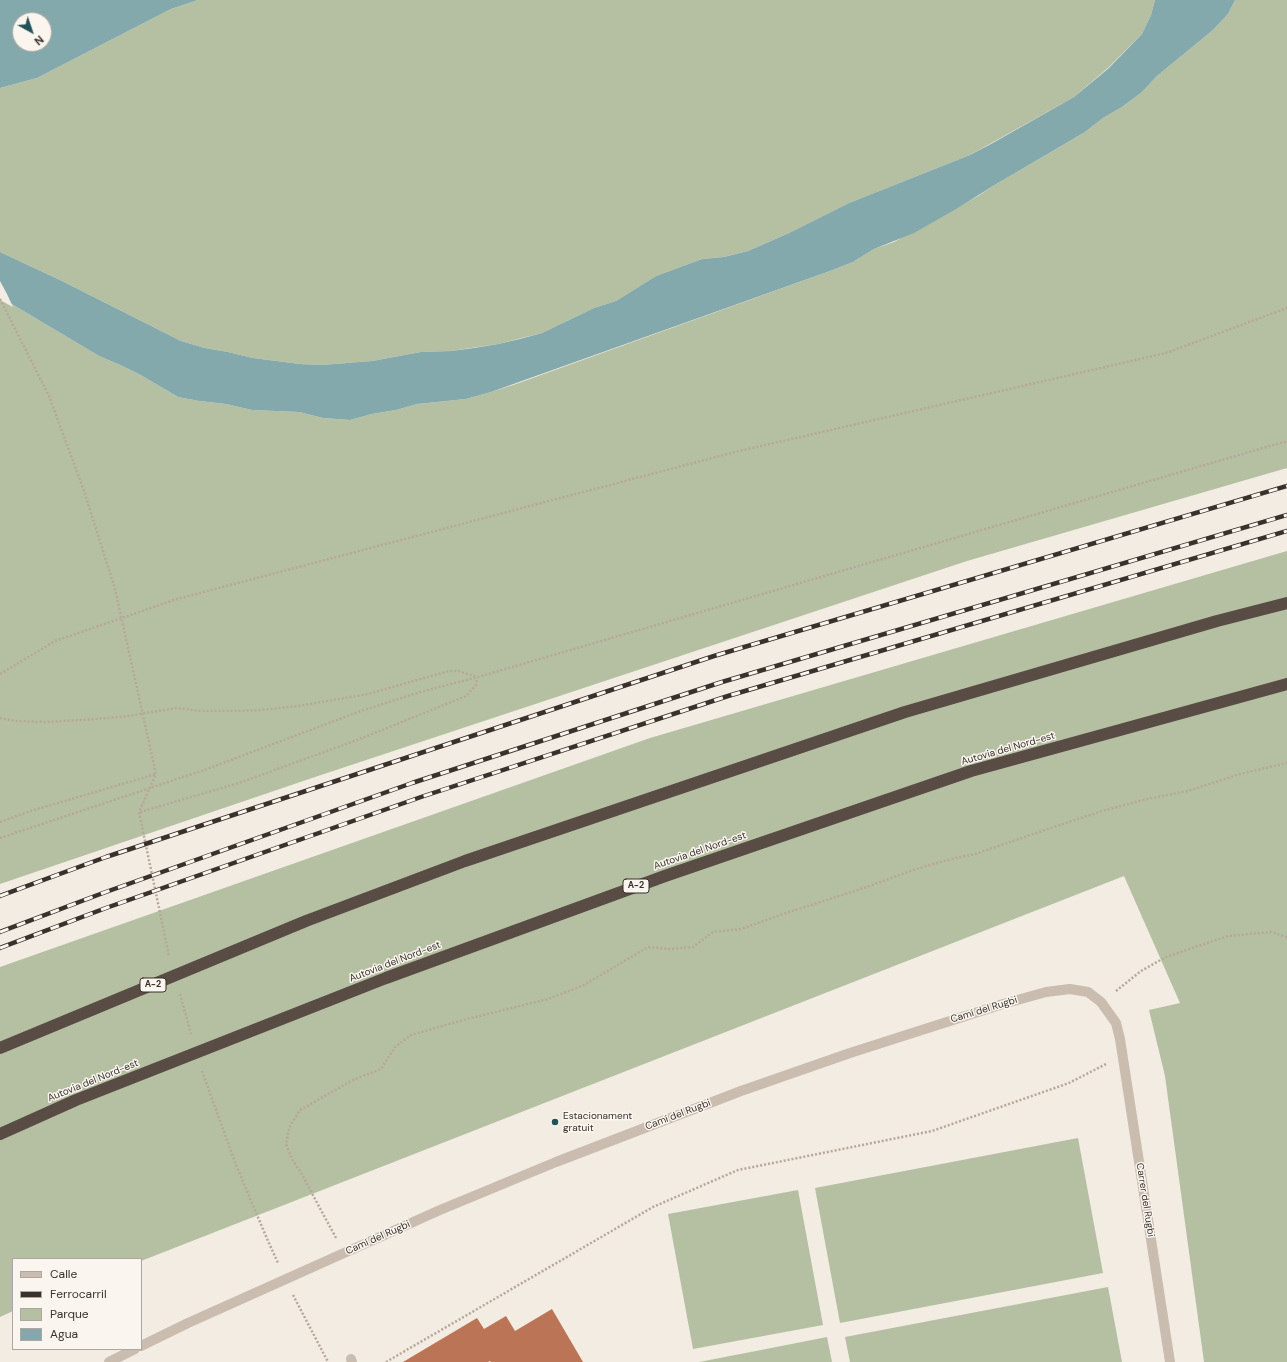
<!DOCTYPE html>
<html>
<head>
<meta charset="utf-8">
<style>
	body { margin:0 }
	#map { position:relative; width:1287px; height:1362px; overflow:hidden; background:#f2ece2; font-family:"DM Sans",sans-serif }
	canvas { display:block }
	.legend { position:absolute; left:12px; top:1258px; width:130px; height:92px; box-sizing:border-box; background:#faf5ef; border:1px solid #ada7a1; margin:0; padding:5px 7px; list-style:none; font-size:12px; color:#39312c }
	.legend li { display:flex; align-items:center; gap:8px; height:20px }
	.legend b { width:20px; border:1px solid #ada7a1 }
	.north { position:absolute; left:12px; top:12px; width:40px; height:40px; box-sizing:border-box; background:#faf5ef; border:1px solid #ada7a1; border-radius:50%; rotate:140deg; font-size:11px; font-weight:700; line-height:16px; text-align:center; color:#39312c }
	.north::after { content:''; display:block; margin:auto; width:14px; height:18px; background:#255258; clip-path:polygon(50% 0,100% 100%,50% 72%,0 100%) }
</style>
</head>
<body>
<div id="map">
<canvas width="1287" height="1362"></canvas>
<ul class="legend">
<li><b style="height:5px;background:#cabdaf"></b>Calle</li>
<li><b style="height:5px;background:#39312c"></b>Ferrocarril</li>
<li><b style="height:11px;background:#b5c0a3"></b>Parque</li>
<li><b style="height:11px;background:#83a9ad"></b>Agua</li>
</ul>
<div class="north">N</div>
</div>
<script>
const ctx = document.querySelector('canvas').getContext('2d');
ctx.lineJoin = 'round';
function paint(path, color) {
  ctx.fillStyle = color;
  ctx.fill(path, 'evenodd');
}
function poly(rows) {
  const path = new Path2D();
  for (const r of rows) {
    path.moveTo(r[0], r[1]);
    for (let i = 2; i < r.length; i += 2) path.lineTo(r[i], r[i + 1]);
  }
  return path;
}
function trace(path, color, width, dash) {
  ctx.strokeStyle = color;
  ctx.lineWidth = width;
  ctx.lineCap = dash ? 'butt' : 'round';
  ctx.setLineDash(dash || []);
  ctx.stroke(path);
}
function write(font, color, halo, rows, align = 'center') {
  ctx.font = font + ' "DM Sans",sans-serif';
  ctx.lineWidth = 3;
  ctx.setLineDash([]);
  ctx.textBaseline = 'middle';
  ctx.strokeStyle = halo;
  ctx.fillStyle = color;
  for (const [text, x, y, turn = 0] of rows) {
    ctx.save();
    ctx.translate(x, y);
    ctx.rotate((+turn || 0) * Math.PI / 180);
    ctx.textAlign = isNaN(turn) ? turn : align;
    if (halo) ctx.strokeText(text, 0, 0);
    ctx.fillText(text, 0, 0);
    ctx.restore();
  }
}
paint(poly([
	[198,0,1155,0,1151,15,1142,34,1109,67,1074,97,970,155,849,203,789,233,748,251,724,257,702,259,656,276,616,301,594,308,542,333,498,344,451,351,421,352,372,361,322,365,300,364,253,358,228,352,205,348,181,341,60,280,0,252,0,88,37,78,171,9],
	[1235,0,1287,0,1287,468,967,561,318,776,0,884,0,297,99,356,118,364,139,374,178,397,199,401,226,404,252,410,299,412,323,418,350,420,372,414,396,410,417,404,466,399,491,392,516,384,830,271,853,262,874,249,894,242,978,196,998,183,1085,132,1103,118,1122,107,1142,92,1157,76,1213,30,1228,14],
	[1287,551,1287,1362,1204,1362,1165,1076,1149,1010,1180,1003,1124,876,141,1261,141,1259,13,1259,13,1311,0,1317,0,967,650,738],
	[1078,1138,1103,1273,840,1323,815,1188],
	[798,1190,823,1325,693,1349,668,1214],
	[1108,1287,1122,1362,850,1362,845,1337],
	[827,1337,832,1362,699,1362,761,1350]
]), '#b5c0a3');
paint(poly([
	[0,0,198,0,171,9,37,78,0,88],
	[20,20,44,20,44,44,20,44],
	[1155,0,1235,0,1228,14,1213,30,1157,76,1142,92,1122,107,1103,118,1085,132,998,183,956,209,914,233,874,249,853,262,830,271,491,392,466,399,417,404,396,410,372,414,350,420,323,418,299,412,252,410,226,404,199,401,178,397,139,374,118,364,99,356,0,297,0,252,60,280,181,341,205,348,228,352,253,358,300,364,322,365,372,361,421,352,451,351,474,348,498,344,520,339,542,333,594,308,616,301,656,276,702,259,724,257,748,251,789,233,849,203,970,155,991,144,1074,97,1109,68,1142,34,1151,15]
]), '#83a9ad');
paint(poly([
	[0,281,7,294,13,307,0,300]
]), '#f2ece2');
paint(poly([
	[552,1309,583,1362,491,1362,490,1361,488,1362,403,1362,477,1318,484,1329,506,1316,515,1331]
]), '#bc7456');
trace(poly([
	[0,299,49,396,84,491,115,589,156,774,139,812,169,956],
	[0,674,55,641,177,599,735,452,1166,353,1287,308],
	[0,718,16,721,45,722,81,720,121,717,177,708,201,711,230,711,261,710,298,706,368,694,449,671,458,671,477,677],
	[140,812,239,783,357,740,466,696,476,685,477,678],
	[0,822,34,810,156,774],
	[0,838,207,769,358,712,420,692,478,677,1287,441],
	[1116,991,1141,971,1166,957,1228,936,1271,932,1287,937],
	[180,994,191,1034],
	[202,1071,236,1165,268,1241,278,1263],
	[336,1238,301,1173,292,1159,286,1144,289,1128,300,1110,353,1080,381,1069,395,1047,411,1035,467,1019,548,999,584,985,648,947,670,949,693,947,713,932,741,929,783,914,864,888,913,870,951,859,975,854,1048,829,1102,811,1147,799,1188,791,1240,774,1287,763],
	[293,1295,328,1362],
	[386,1362,653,1207,738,1170,932,1131,1069,1083,1106,1064]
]), '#b6a799', 2.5, [2, 2]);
trace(poly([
	[351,1359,352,1362]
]), '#cabdaf', 10);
trace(poly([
	[141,1346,188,1323,440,1210,556,1162,741,1091,850,1053,1003,1004,1046,992,1070,989,1088,992,1101,1002,1116,1023,1120,1039,1170,1362],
	[109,1362,135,1349]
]), '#cabdaf', 10);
trace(poly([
	[0,1048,306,921,465,861,905,712,1217,621,1287,603],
	[0,1134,76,1100,386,978,665,876,971,771,1287,684]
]), '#594c44', 12);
const rail = poly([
	[0,896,106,857,714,656,1287,486],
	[0,932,103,893,412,783,722,682,1287,515],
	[0,948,106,908,421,797,728,696,1287,531]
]);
trace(rail, '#39312c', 4.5);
trace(rail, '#faf5ef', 3, [9]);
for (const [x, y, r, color] of [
	[555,1122,4,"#255258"]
]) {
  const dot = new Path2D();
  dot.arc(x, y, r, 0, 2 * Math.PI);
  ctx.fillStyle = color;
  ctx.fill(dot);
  trace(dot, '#faf5ef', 1.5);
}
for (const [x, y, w] of [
	[636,886,26],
	[153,985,26]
]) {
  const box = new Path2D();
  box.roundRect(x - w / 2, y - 7, w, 14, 3);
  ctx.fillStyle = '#faf5ef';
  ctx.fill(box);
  trace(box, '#39312c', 1);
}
write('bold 9px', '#39312c', null, [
	["A-2",636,886],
	["A-2",153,985]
]);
write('10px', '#39312c', '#faf5ef', [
	["Autovia del Nord-est",1008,749,-16],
	["Autovia del Nord-est",700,851,-19],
	["Autovia del Nord-est",395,962,-21],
	["Camí del Rugbi",984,1010,-17],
	["Autovia del Nord-est",93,1081,-22],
	["Camí del Rugbi",678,1115,-21],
	["Carrer del Rugbi",1145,1200,81],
	["Camí del Rugbi",378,1238,-24]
]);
write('10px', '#39312c', '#faf5ef', [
	["Estacionament",563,1116],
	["gratuit",563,1128]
], 'left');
</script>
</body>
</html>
